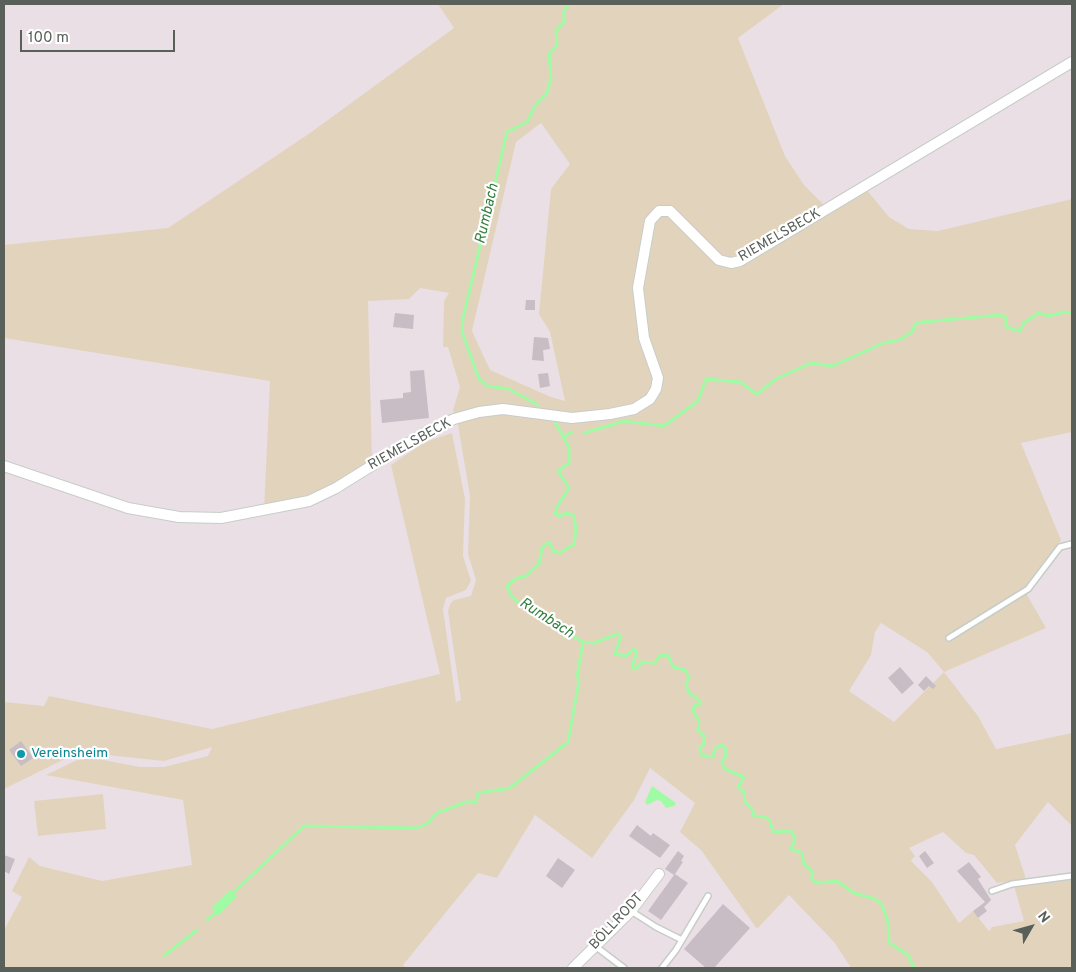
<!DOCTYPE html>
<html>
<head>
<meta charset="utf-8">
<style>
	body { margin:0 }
	#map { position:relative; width:1076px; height:972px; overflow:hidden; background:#ebdfe6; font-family:Overpass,sans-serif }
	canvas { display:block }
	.frame { position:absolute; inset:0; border:5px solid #586059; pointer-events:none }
	.north { position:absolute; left:1006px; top:902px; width:50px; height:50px; -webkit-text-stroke:4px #fff; paint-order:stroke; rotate:52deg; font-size:14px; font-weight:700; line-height:20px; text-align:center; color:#586059 }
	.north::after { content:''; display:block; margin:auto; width:18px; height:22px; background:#586059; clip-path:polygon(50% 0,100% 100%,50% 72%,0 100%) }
	.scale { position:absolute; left:20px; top:30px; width:155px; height:22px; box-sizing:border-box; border:2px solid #586059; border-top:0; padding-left:6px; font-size:15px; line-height:18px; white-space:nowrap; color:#586059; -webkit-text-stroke:4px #fff; paint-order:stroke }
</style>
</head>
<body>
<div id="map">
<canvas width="1076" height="972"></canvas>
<div class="frame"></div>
<div class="north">N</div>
<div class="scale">100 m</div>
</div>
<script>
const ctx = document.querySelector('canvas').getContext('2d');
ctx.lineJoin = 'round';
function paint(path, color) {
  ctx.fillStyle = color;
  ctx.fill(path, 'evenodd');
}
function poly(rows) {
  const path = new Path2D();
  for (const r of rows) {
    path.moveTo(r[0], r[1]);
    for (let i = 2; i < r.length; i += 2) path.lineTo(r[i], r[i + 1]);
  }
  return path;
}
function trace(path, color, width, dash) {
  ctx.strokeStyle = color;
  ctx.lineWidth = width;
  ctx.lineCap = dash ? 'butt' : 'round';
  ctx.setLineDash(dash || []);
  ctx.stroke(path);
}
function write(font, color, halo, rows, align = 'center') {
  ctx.font = font + ' Overpass,sans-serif';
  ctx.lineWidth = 4.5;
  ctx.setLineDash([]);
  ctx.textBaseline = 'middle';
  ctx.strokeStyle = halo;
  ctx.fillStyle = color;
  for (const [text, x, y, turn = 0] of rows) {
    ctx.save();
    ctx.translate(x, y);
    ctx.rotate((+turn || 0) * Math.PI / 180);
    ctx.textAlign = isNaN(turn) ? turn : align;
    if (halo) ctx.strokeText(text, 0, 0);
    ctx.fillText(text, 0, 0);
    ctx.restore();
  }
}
paint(poly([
	[438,4,784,4,738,38,785,156,804,185,830,211,866,189,889,217,909,229,938,231,1072,199,1072,432,1021,443,1061,540,1030,583,1023,588,1046,628,944,672,978,716,996,749,1072,733,1072,826,1048,802,1015,845,1026,879,997,883,974,855,966,853,943,832,909,848,915,856,911,861,932,882,959,923,973,911,989,931,992,927,1024,921,1014,886,1072,880,1072,968,851,968,834,942,789,895,757,929,701,850,680,832,695,803,650,768,634,800,592,858,535,815,497,878,478,873,403,965,406,968,4,968,4,930,22,897,12,891,29,857,40,866,102,881,192,865,183,800,46,775,77,760,93,758,140,767,164,767,208,756,212,747,164,761,88,753,79,749,71,756,4,789,4,702,44,706,49,696,212,729,440,674,391,465,425,442,452,433,465,499,463,556,471,581,466,590,446,598,443,609,456,702,461,700,448,611,450,604,454,600,471,596,476,580,468,554,470,496,458,425,453,410,460,387,448,347,443,347,444,301,449,293,420,288,409,299,368,301,372,460,336,485,264,510,270,381,4,338,4,245,168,228,310,133,454,28],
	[541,123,570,164,551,189,539,314,550,332,565,401,551,397,490,370,472,331,516,142],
	[881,623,927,652,944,672,894,722,849,691,871,655,875,632],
	[103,794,106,829,38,836,34,801]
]), '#e2d4bc');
paint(poly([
	[652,786,676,803,674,806,666,808,661,801,657,800,647,805,645,802],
	[230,890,237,896,219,915,215,914,212,907]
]), '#9ffba4');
trace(poly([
	[538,405,509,389,488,386,479,379,462,332,463,318,507,132,527,122,535,106,547,93,551,77,549,54,557,45,556,31,564,22,564,10,569,4],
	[555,422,569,447,569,463,558,471,569,488,557,507,555,514,560,516,567,513,574,516,576,530,574,544,560,553,553,551,550,543,547,543,542,548,539,564,526,576,515,579,507,586,512,597,527,609,538,610,549,623,583,642,594,643,617,634,621,636,615,654,626,656,634,649,637,652,632,667,635,669,643,662,655,663,659,656,668,655,673,667,685,670,689,677,686,685,690,694,700,701,700,704,694,706,693,711,699,721,698,730,704,736,704,744,700,749,701,755,713,757,715,749,721,745,725,747,726,755,722,762,725,769,744,777,738,787,744,792,745,802,752,809,754,816,765,817,770,821,773,832,791,831,795,838,791,849,802,853,804,864,812,871,812,880,819,883,837,881,854,893,875,899,882,905,888,922,889,943,908,955,914,968],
	[584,433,624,421,664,426,698,401,706,379,740,382,757,394,776,379,811,363,833,366,883,343,899,340,913,331,915,324,922,322,1000,315,1006,317,1006,327,1020,331,1023,324,1038,313,1049,316,1064,312,1072,313],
	[564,437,572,432],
	[233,893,304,826,417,828,428,823,437,813,466,802,476,802,478,793,510,788,568,742,579,681,577,676,583,642],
	[207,920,217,911],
	[164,956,197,930]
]), '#9ffba4', 3);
paint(poly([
	[526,300,535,300,535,310,525,310],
	[395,313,414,315,413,329,393,327],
	[534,337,548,338,550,349,543,350,544,361,532,360],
	[424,370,429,418,382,423,380,400,403,398,403,393,411,392,410,371],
	[548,373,550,386,540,388,538,374],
	[900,667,914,683,902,694,888,678],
	[926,676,936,686,933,689,929,686,924,691,918,685],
	[21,741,33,758,21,766,9,750],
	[637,825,651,836,653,833,670,845,660,858,629,836],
	[678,851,684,856,681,861,683,862,675,874,688,883,661,920,648,911,674,875,665,869],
	[925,851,934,863,927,868,919,856],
	[4,855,15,859,9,874,4,871],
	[558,858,575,870,562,888,546,876],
	[969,862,981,877,978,879,991,900,984,907,987,911,978,918,973,911,985,902,957,871],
	[723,904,750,928,714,968,706,968,684,949]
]), '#c8bdc4');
const service = poly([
	[949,638,1028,589,1060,547,1072,544],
	[992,891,1012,884,1072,876],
	[631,911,656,927,682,940],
	[595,946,624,968],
	[662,968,676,950,708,896]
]);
const minor = poly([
	[4,466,128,508,179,517,221,518,309,501,336,488,426,432,454,419,479,412,503,409,572,418,610,414,634,409,650,399,656,389,658,378,644,338,638,288,650,221,659,211,670,211,719,260,731,263,740,261,1072,62],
	[573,968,631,911,659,874]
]);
trace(service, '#c6cdc8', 8);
trace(minor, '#c6cdc8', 12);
trace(service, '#fff', 5);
trace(minor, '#fff', 10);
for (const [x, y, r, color] of [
	[21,754,5,"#0f9aa8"]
]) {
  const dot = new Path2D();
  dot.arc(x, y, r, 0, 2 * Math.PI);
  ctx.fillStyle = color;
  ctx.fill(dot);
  trace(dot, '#fff', 2);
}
write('14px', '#586059', '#fff', [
	["RIEMELSBECK",780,236,-30],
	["RIEMELSBECK",410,445,-29],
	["BÖLLRODT",617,922,-47]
]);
write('14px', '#0d838f', '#fff', [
	["Vereinsheim",31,754]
], 'left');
write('italic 15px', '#32803d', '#fff', [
	["Rumbach",488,214,-77],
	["Rumbach",546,619,33]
]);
</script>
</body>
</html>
